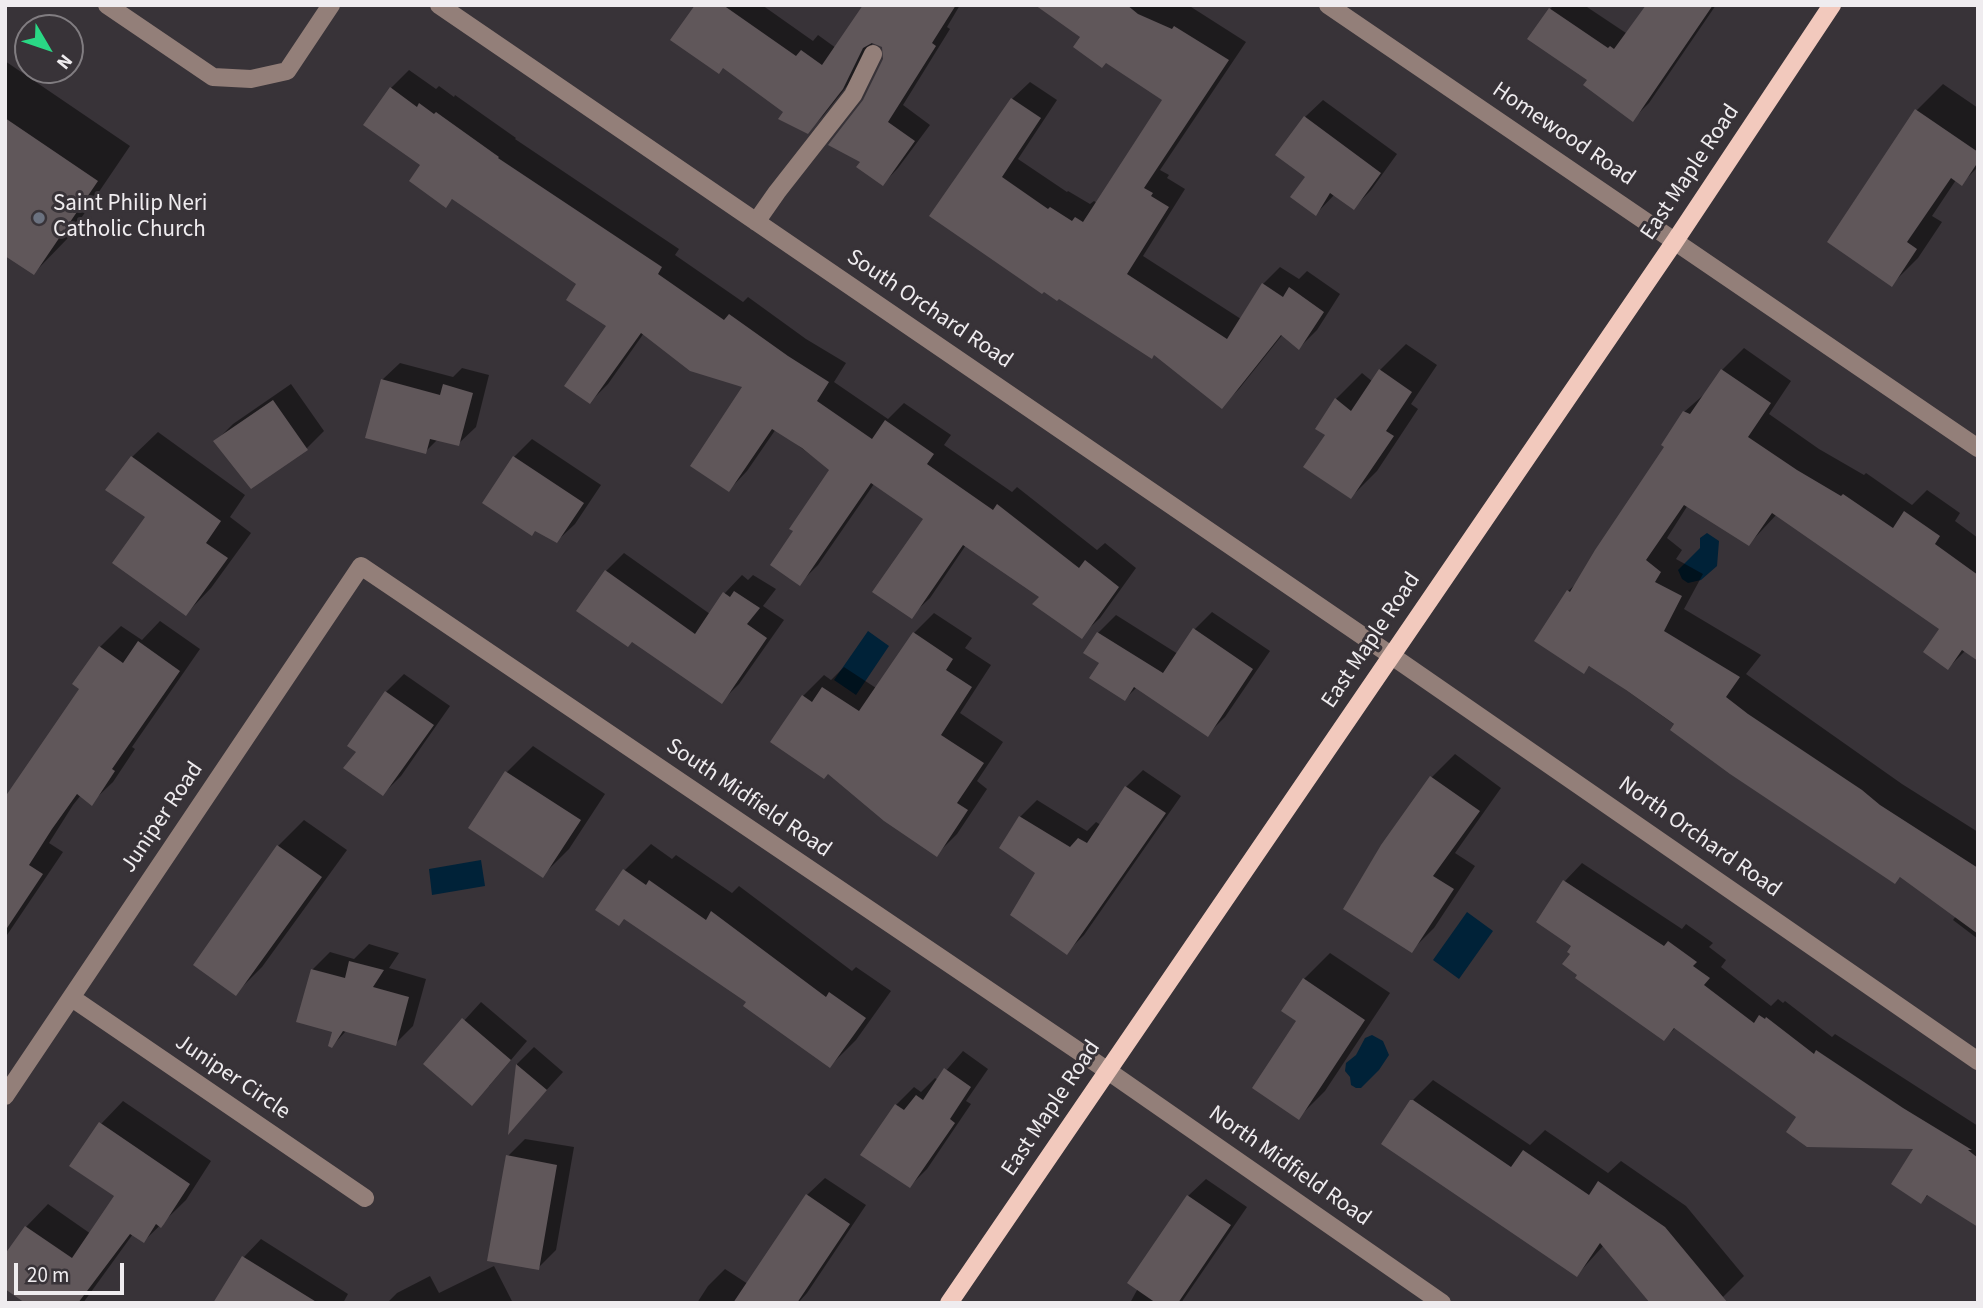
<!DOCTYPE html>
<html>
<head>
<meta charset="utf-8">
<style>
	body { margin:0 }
	#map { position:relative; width:1983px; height:1308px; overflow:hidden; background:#383338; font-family:"Source Sans 3",sans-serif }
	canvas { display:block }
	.frame { position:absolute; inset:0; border:7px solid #efecef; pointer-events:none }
	.north { position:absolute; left:14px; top:14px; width:70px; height:70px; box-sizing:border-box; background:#383338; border:2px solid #817d81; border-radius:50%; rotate:129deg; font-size:19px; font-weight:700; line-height:28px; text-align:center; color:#efecef }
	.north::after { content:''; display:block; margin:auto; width:24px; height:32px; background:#2ad885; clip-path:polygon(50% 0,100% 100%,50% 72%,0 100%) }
	.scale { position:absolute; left:14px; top:1263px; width:110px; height:32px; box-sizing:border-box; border:4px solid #efecef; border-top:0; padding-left:9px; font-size:21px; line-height:24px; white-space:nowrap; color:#efecef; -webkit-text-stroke:5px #383338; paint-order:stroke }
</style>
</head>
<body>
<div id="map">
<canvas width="1983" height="1308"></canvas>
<div class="frame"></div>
<div class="north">N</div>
<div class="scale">20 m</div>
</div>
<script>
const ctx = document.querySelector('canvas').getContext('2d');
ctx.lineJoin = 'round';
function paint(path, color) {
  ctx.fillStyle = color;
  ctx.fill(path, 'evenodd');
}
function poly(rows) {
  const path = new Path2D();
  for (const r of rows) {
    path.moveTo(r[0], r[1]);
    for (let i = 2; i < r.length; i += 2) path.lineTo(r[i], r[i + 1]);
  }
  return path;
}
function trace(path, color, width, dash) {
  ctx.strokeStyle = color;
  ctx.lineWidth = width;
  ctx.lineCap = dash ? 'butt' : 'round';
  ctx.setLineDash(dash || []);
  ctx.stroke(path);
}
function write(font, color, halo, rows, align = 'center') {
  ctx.font = font + ' "Source Sans 3",sans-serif';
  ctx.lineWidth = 6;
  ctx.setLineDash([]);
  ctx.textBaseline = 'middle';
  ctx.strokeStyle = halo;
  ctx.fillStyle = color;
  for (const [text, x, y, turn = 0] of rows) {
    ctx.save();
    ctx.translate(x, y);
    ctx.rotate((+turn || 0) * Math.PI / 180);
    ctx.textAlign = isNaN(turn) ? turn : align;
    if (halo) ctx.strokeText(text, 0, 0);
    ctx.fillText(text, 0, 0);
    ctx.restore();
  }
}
paint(poly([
	[1707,533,1719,541,1717,566,1701,580,1688,583,1682,579,1678,570,1700,548,1700,538],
	[868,631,889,646,856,695,834,680],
	[481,860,485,886,432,895,429,869],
	[1467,912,1493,931,1459,979,1433,960],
	[1372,1035,1383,1041,1389,1055,1379,1070,1361,1088,1356,1088,1351,1085,1350,1077,1345,1071,1346,1063,1356,1055,1365,1038]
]), '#002238');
paint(poly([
	[697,5,762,5,813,41,818,35,836,48,865,5,960,5,947,27,950,29,903,105,930,125,898,168,883,184,863,162,864,103,885,59,884,47,873,42,859,71,823,116,807,132,785,112],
	[1056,5,1188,5,1246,42,1160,170,1169,175,1167,178,1185,189,1143,256,1241,319,1263,284,1280,267,1299,279,1307,271,1340,294,1317,330,1299,348,1283,334,1239,389,1222,406,1154,353,931,216,1012,99,1030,82,1057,100,1018,159,1067,192,1068,191,1090,204,1094,201,1097,203,1164,99],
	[1554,5,1584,5,1626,33,1648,5,1716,5,1649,103,1633,119,1589,79,1550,9],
	[5,61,130,146,67,239,34,273,5,254],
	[409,70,436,89,439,86,454,97,455,95,516,138,515,139,679,249,675,255,743,302,748,297,806,339,846,363,834,382,888,419,904,403,951,435,944,445,1012,492,1017,487,1097,550,1105,543,1136,568,1100,618,1081,636,1041,596,966,545,930,598,911,616,926,519,874,484,818,565,800,583,831,470,776,429,747,471,729,490,745,386,644,333,608,384,590,402,609,325,579,284,453,198,446,205,422,165,391,88],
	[1943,84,1978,108,1978,167,1961,184,1956,180,1932,216,1942,222,1918,258,1892,284,1830,242,1917,110],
	[1323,100,1397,154,1371,190,1354,208,1335,194,1316,214,1307,176,1305,117],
	[1406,344,1437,365,1411,404,1418,409,1377,471,1351,497,1327,435,1336,399,1362,373,1373,382,1380,370],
	[1744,348,1791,381,1769,414,1819,449,1864,475,1866,473,1912,505,1927,490,1960,513,1955,521,1978,538,1978,659,1965,651,1948,668,1942,629,1777,514,1749,544,1688,505,1667,538,1682,550,1676,559,1703,574,1684,609,1761,655,1746,674,1902,784,1978,832,1978,939,1953,920,1956,916,1901,876,1895,882,1591,665,1584,671,1568,591,1578,582,1666,446,1684,412,1708,391,1722,370],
	[400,363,453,377,462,368,489,375,476,427,458,444,438,439,425,452,382,380],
	[291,384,324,431,306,449,216,441,233,424],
	[158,432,245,495,230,517,251,533,211,588,186,614,148,516,108,490,132,457],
	[532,439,601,485,575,524,557,541,514,457],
	[624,553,710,614,725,593,742,575,748,580,753,575,776,589,763,606,784,620,739,684,722,701,633,640,578,611,606,571],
	[1212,612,1270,651,1225,717,1207,735,1137,687,1125,699,1101,663,1098,633,1116,615,1178,654,1195,629],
	[934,613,972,638,965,648,991,665,960,713,1003,742,977,781,987,789,957,834,937,854,828,772,772,742,803,696,824,675,831,680,844,667,876,688,914,633],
	[160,621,200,649,132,747,135,749,113,782,91,803,81,795,73,805,49,843,63,852,5,938,5,837,82,689,100,647,121,626,142,640],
	[404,674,450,706,401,776,383,794,358,752,349,745,386,692],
	[533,746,605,794,569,849,543,875,470,827,507,772],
	[1455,754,1501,788,1455,853,1475,866,1434,928,1411,951,1383,846,1432,777],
	[1143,770,1181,796,1084,935,1067,952,1020,817,1037,800,1087,831,1096,822,1101,825,1126,787],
	[304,820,347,850,262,967,236,993,278,846],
	[651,844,672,859,676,855,732,893,739,886,852,971,856,967,891,991,856,1040,830,1066,748,1002,625,918,597,910,625,870],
	[1582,863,1682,929,1686,924,1713,943,1709,947,1726,960,1721,967,1771,1006,1778,999,1783,1003,1785,1001,1832,1037,1835,1034,1978,1126,1978,1226,1929,1194,1921,1202,1916,1147,1799,1116,1676,1027,1664,1039,1573,954,1573,945,1538,921,1565,881],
	[369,944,399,953,389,968,426,979,413,1026,395,1044,347,1030,332,1046,334,1031,312,970,330,952,354,959],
	[1330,953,1390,993,1325,1091,1299,1117,1298,1021,1304,979],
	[481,1002,527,1041,489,1086,425,1064],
	[534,1047,563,1072,510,1130,517,1064],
	[963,1051,988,1069,966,1101,971,1104,927,1169,910,1186,862,1154,896,1105,914,1087,921,1092,935,1078,938,1080],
	[1433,1080,1530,1145,1545,1130,1608,1173,1621,1161,1686,1206,1744,1276,1723,1297,1604,1245,1577,1275,1411,1102],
	[123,1101,211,1161,186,1200,144,1241,133,1234,83,1303,28,1303,26,1227,48,1204,91,1234,116,1196,101,1124],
	[525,1139,574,1147,556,1250,538,1268,508,1156],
	[825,1178,866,1205,807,1293,798,1303,697,1303,708,1286,725,1269,748,1284,807,1195],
	[1206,1179,1247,1207,1181,1303,1130,1303,1188,1196],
	[261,1239,348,1294,343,1303,221,1303,244,1257],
	[494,1266,513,1303,387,1303,397,1293,430,1276,439,1293]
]), '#0007');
paint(poly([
	[695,5,723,5,796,56,801,50,822,65,863,5,956,5,932,43,936,46,888,122,915,141,883,186,856,167,860,162,828,145,863,100,883,59,882,47,872,43,863,48,843,89,808,134,778,119,783,112,723,68,719,74,670,40],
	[1035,5,1127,5,1138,14,1172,29,1174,26,1229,60,1144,188,1153,193,1151,196,1169,207,1127,274,1227,339,1262,283,1283,297,1289,287,1324,312,1299,350,1281,335,1222,409,1154,355,1152,359,1059,299,1057,301,1044,292,1042,294,929,216,1011,98,1041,118,1002,177,1048,209,1050,207,1072,221,1075,217,1083,222,1162,100,1106,63,1102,68,1073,47,1080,37],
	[1646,5,1713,5,1633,122,1583,85,1587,80,1527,39,1549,8,1608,48,1610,46,1614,49],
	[390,87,417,107,419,103,434,114,436,112,499,157,498,158,662,267,658,274,724,320,729,314,788,356,829,382,817,401,872,439,885,420,934,454,927,464,993,510,997,504,1079,568,1085,560,1119,587,1082,639,1032,604,1039,597,963,545,912,619,872,592,923,519,871,483,800,586,770,565,793,531,789,529,829,470,802,448,772,429,729,492,690,466,742,387,690,371,641,333,590,404,564,386,606,326,566,300,576,284,452,199,446,208,409,181,420,165,363,125],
	[1915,109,1978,152,1978,162,1962,186,1951,178,1907,242,1917,249,1892,287,1827,242],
	[1304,116,1381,173,1354,210,1330,193,1316,216,1290,197,1305,177,1275,155],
	[5,118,98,181,34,275,5,256],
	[1379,369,1412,392,1386,431,1394,436,1351,499,1303,467,1325,435,1315,429,1335,398,1351,411],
	[1721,369,1771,403,1748,437,1797,470,1841,496,1843,494,1893,528,1904,511,1940,536,1935,544,1978,575,1978,661,1962,650,1948,670,1923,652,1939,629,1772,513,1749,546,1684,505,1646,560,1661,572,1655,582,1682,596,1664,631,1740,677,1726,697,1748,714,1862,790,1880,805,1978,868,1978,934,1900,877,1895,884,1730,774,1670,730,1674,724,1626,690,1589,666,1584,674,1534,641,1567,590,1570,592,1595,550,1664,447,1661,445,1683,411,1690,414],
	[381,379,440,395,443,384,473,393,459,446,430,439,426,454,365,438],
	[273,400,308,450,251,489,213,441],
	[131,456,221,521,206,543,228,558,186,616,112,563,145,517,105,490],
	[513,456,584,503,557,543,535,531,532,536,482,503],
	[605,570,695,634,723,592,730,597,734,591,760,608,747,624,767,638,722,704,632,642,628,647,576,611],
	[1193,628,1253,669,1208,737,1134,687,1125,701,1089,678,1099,663,1083,653,1097,632,1163,673],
	[913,632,953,659,946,670,972,687,941,735,984,763,957,803,968,810,937,857,884,821,828,774,824,779,770,742,802,695,812,702,822,687,859,711],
	[138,641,180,671,112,769,115,771,92,806,77,794,52,829,29,865,43,874,5,931,5,797,79,689,72,684,99,646,123,663],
	[385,691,434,725,383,796,343,768,356,752,347,746],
	[505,771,581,820,543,878,468,828],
	[1430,776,1480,811,1433,876,1454,889,1412,953,1343,909,1381,845],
	[1125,786,1166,813,1067,955,1010,915,1035,873,999,848,1019,816,1070,847,1078,838,1087,843],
	[277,845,322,877,236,996,193,965],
	[623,869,646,885,649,880,706,920,711,911,826,997,829,992,866,1018,830,1068,743,1006,746,1002,624,919,619,926,595,910],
	[1563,880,1664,946,1668,941,1697,962,1693,966,1710,978,1704,985,1754,1023,1759,1015,1765,1019,1766,1017,1814,1054,1816,1050,1903,1108,1972,1150,1968,1150,1978,1158,1978,1227,1927,1195,1921,1204,1891,1184,1913,1149,1807,1147,1786,1132,1796,1117,1674,1028,1664,1041,1575,978,1577,975,1562,964,1570,954,1567,952,1571,946,1536,922],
	[349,961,384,970,373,987,409,997,396,1046,343,1031,332,1048,328,1046,332,1032,296,1022,311,969,345,978],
	[1303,978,1365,1020,1299,1120,1252,1088,1296,1021,1281,1011],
	[462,1018,511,1060,472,1106,423,1064],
	[516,1064,547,1090,508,1135],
	[944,1068,971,1087,950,1119,955,1123,910,1188,860,1155,895,1104,904,1110,916,1095,923,1100],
	[1410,1100,1413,1100,1511,1167,1523,1150,1589,1195,1598,1181,1665,1227,1728,1303,1650,1303,1600,1243,1577,1277,1381,1144],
	[99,1122,190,1184,164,1224,161,1228,156,1224,144,1243,130,1234,78,1303,25,1303,5,1289,5,1254,25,1226,72,1258,114,1196,69,1166],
	[506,1155,557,1165,539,1270,487,1261],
	[806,1194,850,1224,797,1303,733,1303],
	[1187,1195,1231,1225,1178,1303,1156,1303,1127,1283],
	[242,1256,318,1303,213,1303]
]), '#60575a');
trace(poly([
	[107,5,213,77,251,79,287,71,331,5],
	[439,5,1392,656,1978,1061],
	[1328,5,1978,448],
	[756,222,777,192,853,95,873,54],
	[72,998,365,1198],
	[5,1096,361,566,1108,1071,1442,1303]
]), '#937f79', 18);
trace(poly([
	[949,1303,1675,241,1832,5]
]), '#f2c9bd', 18);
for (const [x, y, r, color] of [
	[39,218,7,"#6b7280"]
]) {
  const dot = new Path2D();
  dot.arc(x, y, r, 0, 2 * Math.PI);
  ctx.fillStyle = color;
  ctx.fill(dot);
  trace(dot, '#383338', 2.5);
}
write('23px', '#efecef', '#383338', [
	["Homewood Road",1563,135,34],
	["East Maple Road",1691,173,-56],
	["South Orchard Road",929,310,34],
	["East Maple Road",1372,641,-56],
	["South Midfield Road",748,799,34],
	["Juniper Road",163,818,-56],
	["North Orchard Road",1699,838,35],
	["Juniper Circle",232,1078,34],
	["East Maple Road",1052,1109,-56],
	["North Midfield Road",1289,1167,35]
]);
write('23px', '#efecef', '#383338', [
	["Saint Philip Neri",53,205],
	["Catholic Church",53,231]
], 'left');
</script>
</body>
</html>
